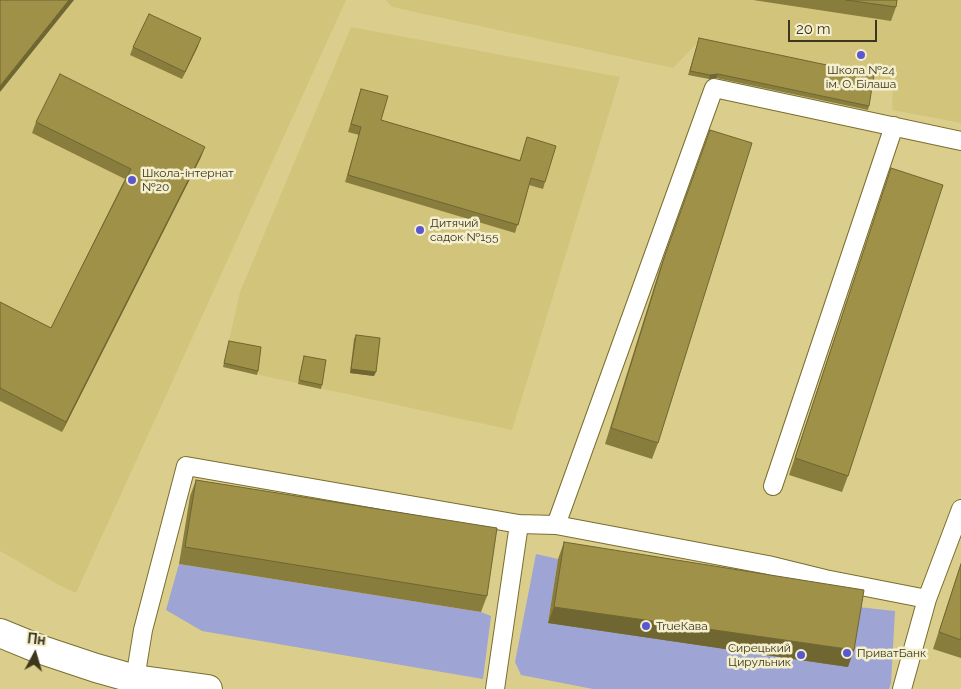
<!DOCTYPE html>
<meta charset="utf-8">
<style>
body{margin:0}
#map{position:relative;width:961px;height:689px;overflow:hidden;background:#dbce8c;font-family:Raleway,sans-serif}
canvas{display:block}
.north{position:absolute;left:10px;top:629px;width:50px;height:50px;-webkit-text-stroke:4px #f4efce;paint-order:stroke;rotate:6deg;font-size:14px;font-weight:700;line-height:20px;text-align:center;color:#3c371c}
.north::after{content:'';display:block;margin:auto;width:18px;height:22px;background:#3c371c;clip-path:polygon(50% 0,100% 100%,50% 72%,0 100%)}
.scale{position:absolute;left:788px;top:20px;width:89px;height:22px;box-sizing:border-box;border:2px solid #3c371c;border-top:0;padding-left:6px;font-size:15px;line-height:18px;white-space:nowrap;color:#3c371c;-webkit-text-stroke:4px #f4efce;paint-order:stroke}
</style>
<div id="map">
<canvas width="961" height="689"></canvas>
<div class="north">Пн</div>
<div class="scale">20 m</div>
</div>
<script>
const g = document.querySelector('canvas').getContext('2d');
g.lineJoin = 'round';
function fill(path, color) { g.fillStyle = color; g.fill(path, 'evenodd'); }
const poly = rows => new Path2D(rows.map(r => 'M' + r).join(''));
function stroke(path, color, width, dash) { g.strokeStyle = color; g.lineWidth = width; g.lineCap = dash ? 'butt' : 'round'; g.setLineDash(dash || []); g.stroke(path); }
function write(font, color, halo, rows, align = 'center') {
  g.font = font + ' Raleway,sans-serif'; g.lineWidth = 5; g.setLineDash([]); g.textBaseline = 'middle'; g.strokeStyle = halo; g.fillStyle = color; for (const [text, x, y, turn = 0] of rows) {
    g.save(); g.translate(x, y); g.rotate((+turn || 0) * Math.PI / 180); g.textAlign = isNaN(turn) ? turn : align; if (halo) g.strokeText(text, 0, 0); g.fillText(text, 0, 0); g.restore();
  }
}
const built = poly([
 [0,0,346,0,76,593,59,585,0,551],
 [386,0,961,0,961,123,892,110,893,84,698,42,673,68,392,7],
 [351,27,620,77,512,430,223,367,240,292]
]);
const green = poly([
 [536,554,558,559,548,623,858,607,895,611,891,683,889,689,593,689,521,675,515,662],
 [179,564,481,612,491,616,483,679,202,631,166,610]
]);
const service = poly([
 [773,486,894,126],
 [556,525,714,88,961,141],
 [135,679,143,630,186,466,519,524,556,525,768,565,825,579,927,599],
 [495,689,519,524],
 [902,689,927,599,961,509]
]);
const tertiary = poly([
 [0,633,39,649,96,668,135,679,208,689]
]);
const wall = poly([
 [753,0,897,0,896,7,891,21],
 [698,42,869,106,868,110,716,78,709,79,688,75],
 [198,46,182,79,130,55,133,47],
 [361,89,381,120,520,160,527,137,545,182,543,189,529,185,515,233,345,182,359,135,348,132],
 [36,122,201,157,62,432,0,401,0,302,51,328,125,179,32,133],
 [710,130,658,443,652,459,605,444,659,271],
 [891,168,848,476,842,492,789,475],
 [356,335,374,376,350,373,354,339],
 [229,341,258,371,257,375,223,367],
 [304,356,322,385,321,389,298,384],
 [196,480,487,596,481,612,179,564,190,496],
 [564,542,848,667,548,623,558,559],
 [961,563,961,658,933,649]
]);
const shadedWall = poly([
 [69,0,74,0,0,92,0,86],
 [201,38,198,46,182,79,185,72],
 [718,74,716,78,709,79,710,75],
 [205,147,201,157,62,432,66,422],
 [351,369,376,372,374,376,350,373],
 [554,607,854,650,848,667,548,623]
]);
const building = poly([
 [0,0,69,0,0,86,0,0],
 [846,0,897,0,896,7,846,0],
 [149,14,201,38,185,72,133,47,149,14],
 [699,38,874,75,869,106,718,74,710,75,690,71,699,38],
 [60,74,205,147,66,422,0,388,0,302,51,328,131,169,36,122,60,74],
 [361,89,388,96,381,120,520,161,527,137,556,146,545,182,531,178,518,225,348,175,361,127,351,124,361,89],
 [710,130,752,143,658,443,611,428,665,255,710,130],
 [891,168,943,185,848,476,795,458,891,168],
 [356,335,380,338,376,372,351,369,356,335],
 [229,341,261,347,258,371,224,363,229,341],
 [304,356,326,360,322,385,299,380,304,356],
 [196,480,497,528,487,596,185,547,196,480],
 [564,542,864,590,854,650,554,607,564,542],
 [961,564,961,640,939,632,961,564]
]);
const markers = [
 [861,55,5,"#5a58d0"],
 [132,180,5,"#5a58d0"],
 [420,230,5,"#5a58d0"],
 [646,626,5,"#5a58d0"],
 [847,653,5,"#5a58d0"],
 [801,655,5,"#5a58d0"]
];
const poiNames = [
 ["Школа №24",861,70,"center"],
 ["ім. О. Білаша",861,84,"center"],
 ["Школа-інтернат",142,173],
 ["№20",142,187],
 ["Дитячий",430,223],
 ["садок №155",430,237],
 ["TrueКава",656,626],
 ["Сирецький",791,648,"right"],
 ["Цирульник",791,662,"right"],
 ["ПриватБанк",857,653]
];
fill(built, '#d2c47b');
fill(green, '#9ea4d3');
stroke(service, '#7a6e2e', 20);
stroke(tertiary, '#7a6e2e', 30);
stroke(service, '#fff', 18);
stroke(tertiary, '#fff', 28);
fill(wall, '#897d3e');
fill(shadedWall, '#6f6632');
fill(building, '#9f9148');
stroke(building, '#6f6632', 1);
for (const [x, y, r, color] of markers) { const dot = new Path2D(); dot.arc(x, y, r, 0, 2 * Math.PI); g.fillStyle = color; g.fill(dot); stroke(dot, '#f4efce', 2); }
write('12px', '#3c371c', '#f4efce', poiNames, 'left');
</script>
